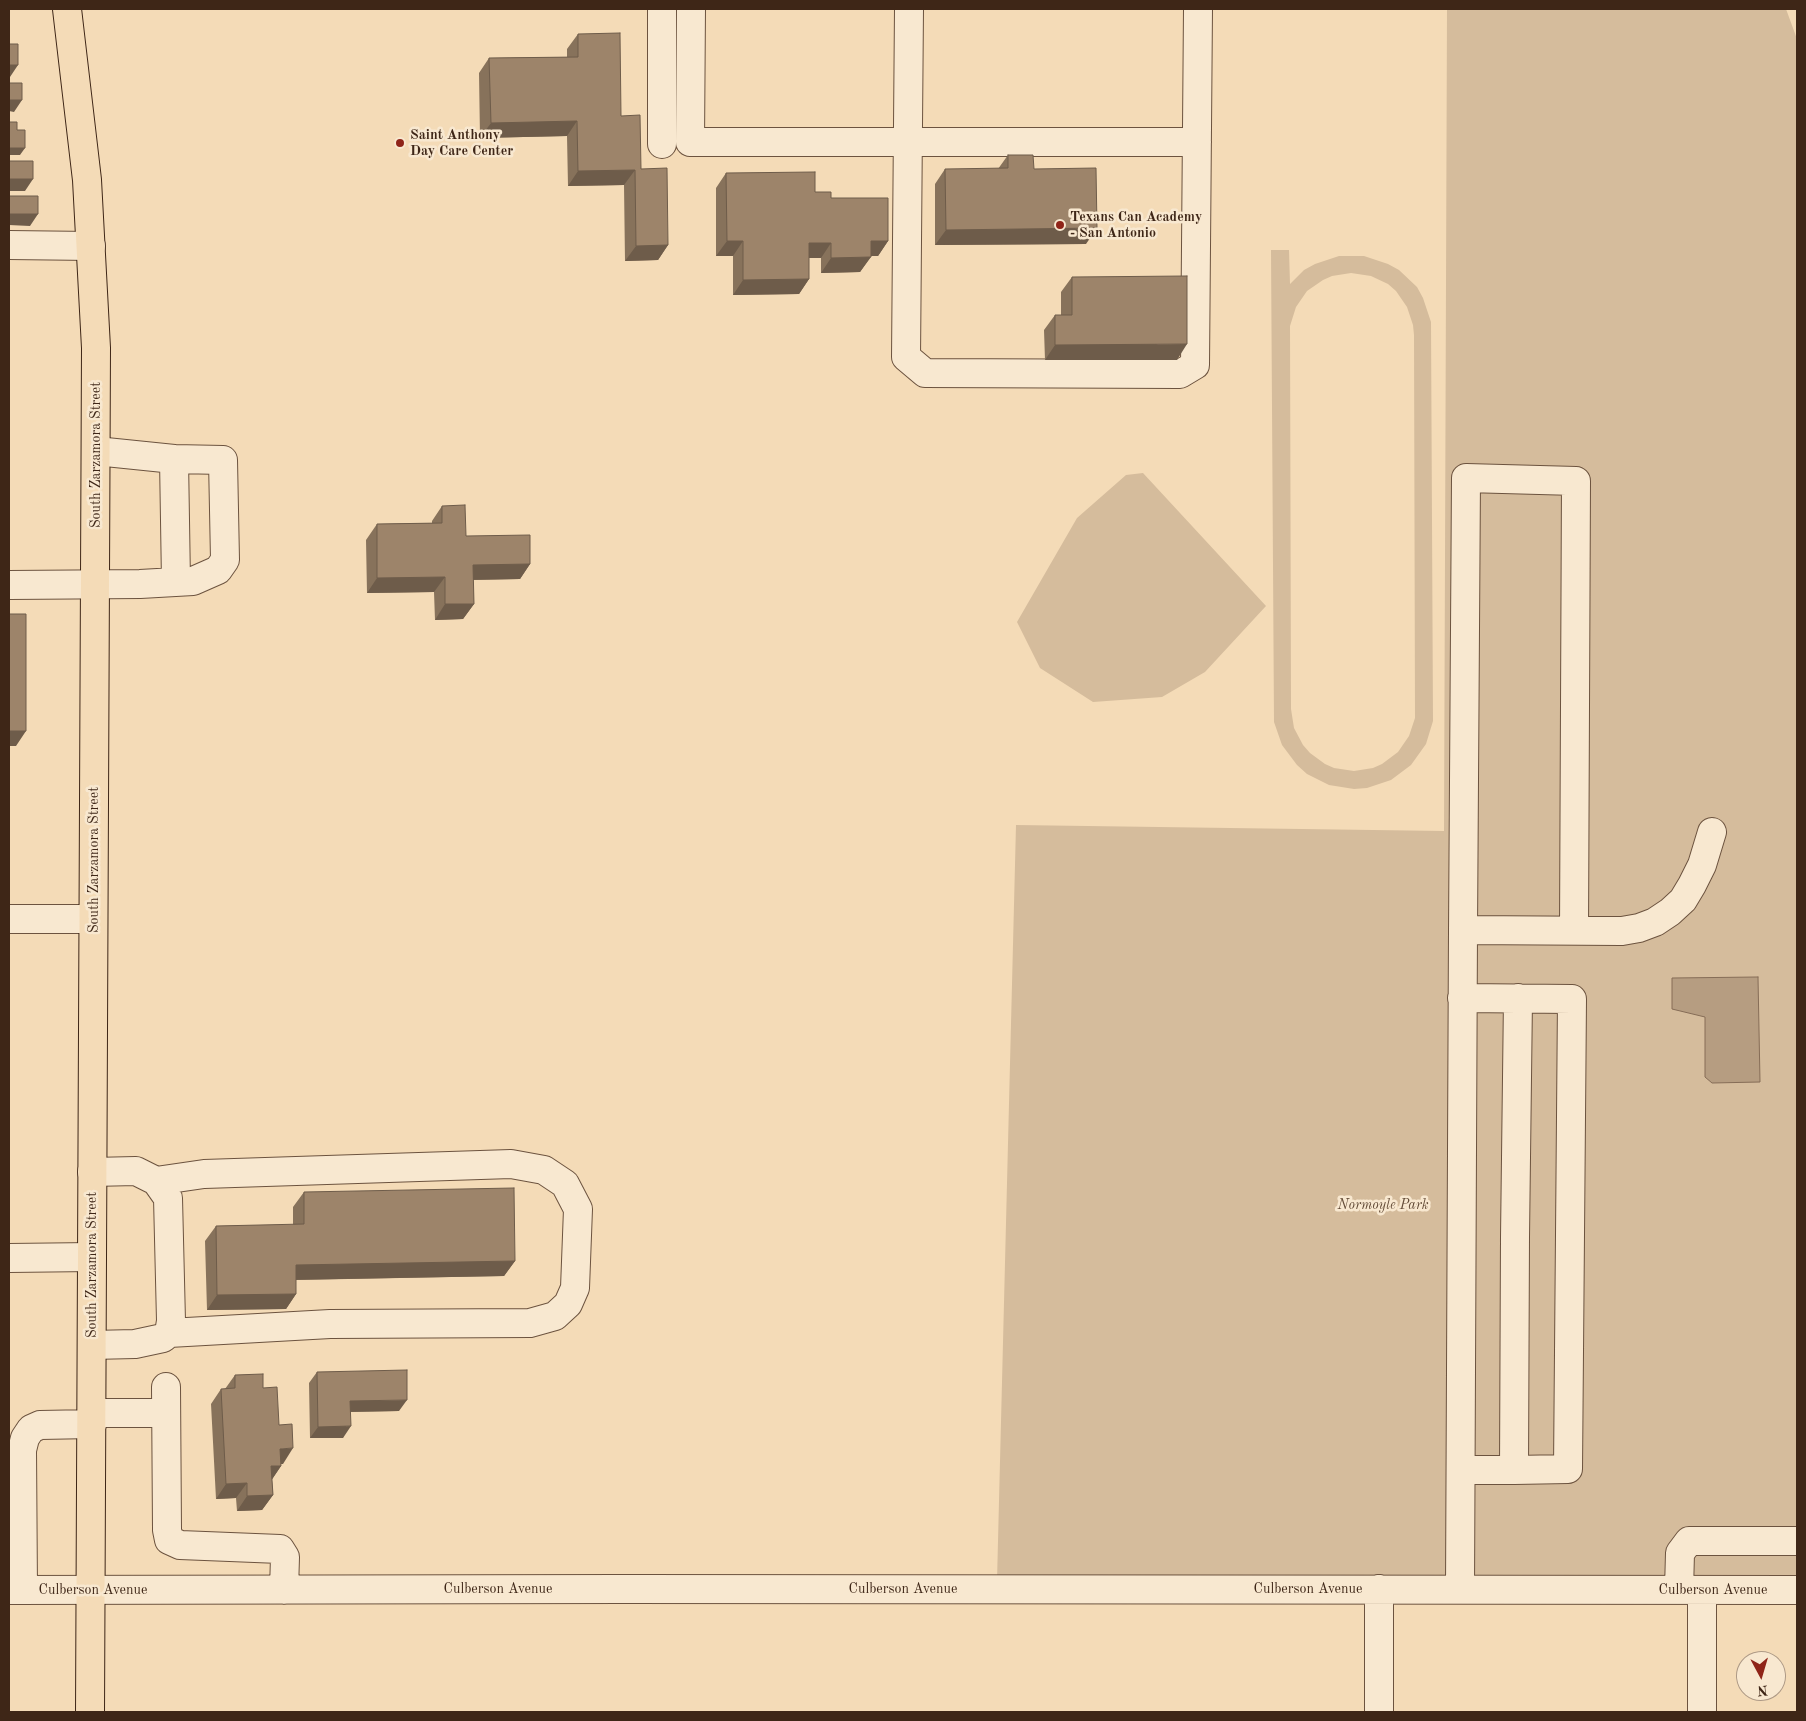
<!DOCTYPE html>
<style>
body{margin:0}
#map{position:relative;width:1806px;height:1721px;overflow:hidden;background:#f4dbb7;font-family:"Old Standard TT",serif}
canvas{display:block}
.frame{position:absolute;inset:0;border:10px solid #3e2617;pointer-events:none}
.north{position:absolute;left:1736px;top:1651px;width:50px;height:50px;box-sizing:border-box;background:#f8e8d0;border:1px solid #ae9a86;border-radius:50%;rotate:174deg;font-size:14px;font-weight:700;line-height:20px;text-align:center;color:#3e2617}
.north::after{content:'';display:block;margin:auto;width:18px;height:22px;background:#8f2418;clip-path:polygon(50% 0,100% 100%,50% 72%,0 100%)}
</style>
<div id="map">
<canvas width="1806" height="1721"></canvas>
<div class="frame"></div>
<div class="north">N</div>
</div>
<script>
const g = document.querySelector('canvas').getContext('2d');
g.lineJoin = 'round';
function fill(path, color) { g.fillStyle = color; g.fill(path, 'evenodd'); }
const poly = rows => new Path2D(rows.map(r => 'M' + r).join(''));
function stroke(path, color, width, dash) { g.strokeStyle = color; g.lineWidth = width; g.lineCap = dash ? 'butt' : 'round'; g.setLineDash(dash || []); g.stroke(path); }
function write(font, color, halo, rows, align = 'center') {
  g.font = font + ' "Old Standard TT",serif'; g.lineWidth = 5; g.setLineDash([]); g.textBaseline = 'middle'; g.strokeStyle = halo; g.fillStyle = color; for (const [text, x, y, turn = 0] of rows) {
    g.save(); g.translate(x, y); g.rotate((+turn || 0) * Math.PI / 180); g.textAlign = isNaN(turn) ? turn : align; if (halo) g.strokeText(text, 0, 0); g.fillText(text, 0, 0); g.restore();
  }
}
const green = poly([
 [1447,9,1786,9,1797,39,1797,1577,997,1581,1016,825,1444,831],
 [1271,250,1289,250,1290,284,1304,270,1315,264,1339,256,1364,256,1388,264,1399,270,1417,287,1423,298,1431,322,1433,721,1426,744,1411,765,1391,780,1367,788,1354,789,1329,785,1307,774,1297,765,1282,745,1274,722],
 [1351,273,1371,276,1388,284,1396,291,1407,307,1413,325,1414,335,1415,718,1409,736,1398,752,1382,764,1373,768,1354,771,1334,768,1325,764,1310,753,1303,745,1294,728,1291,709,1290,326,1296,307,1307,291,1323,280,1332,276],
 [1143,473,1266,606,1205,672,1162,697,1093,702,1040,668,1017,622,1077,518,1126,475]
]);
const water = poly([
 [1758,977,1760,1082,1712,1083,1705,1077,1705,1017,1672,1009,1672,978,1758,977]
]);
const minor = poly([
 [662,9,662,144],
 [691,9,690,142,1197,142],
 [909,9,906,357,925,373,1180,374,1195,365,1198,9],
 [9,245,91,246],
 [96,451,174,459,176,582],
 [9,585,140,584,193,581,218,570,225,560,223,460,174,459],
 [9,919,93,919],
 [1463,930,1466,478,1576,481,1574,930],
 [1462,998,1572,999,1568,1469,1514,1470],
 [92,1172,136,1171,156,1181,168,1198,171,1321,169,1333,163,1338,135,1344,92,1345],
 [156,1181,204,1174,511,1164,544,1170,565,1184,578,1209,575,1288,568,1304,555,1316,530,1323,330,1324,169,1333],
 [9,1258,92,1257],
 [166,1387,167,1530,169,1540,180,1545,280,1549,285,1557,284,1590],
 [92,1413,166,1413],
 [1461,1470,1514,1470,1515,1237,1518,998],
 [1460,1589,1463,930,1622,931,1639,928,1655,922,1670,912,1683,900,1692,885,1702,865,1712,832],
 [9,1590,624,1589,1797,1590],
 [23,1590,22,1450,25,1438,31,1429,40,1425,92,1424],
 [1679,1590,1680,1553,1689,1541,1797,1541],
 [1379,1712,1379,1589],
 [1702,1712,1702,1590]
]);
const major = poly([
 [67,9,87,180,96,348,90,1712]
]);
const wall = poly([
 [578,34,621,116,641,169,668,245,658,260,625,261,624,185,568,186,567,136,480,138,479,73,489,58,567,57,567,49],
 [1008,155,1034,169,1086,244,935,245,935,184,945,169,998,169],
 [726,173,815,192,831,198,888,241,878,256,871,256,860,272,821,273,821,258,809,258,809,279,799,294,733,295,733,256,716,256,716,188],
 [1072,277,1177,360,1045,360,1044,330,1055,315,1061,315,1061,292],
 [442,506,466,536,530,564,520,579,473,580,474,604,463,619,435,620,434,592,367,593,366,540,377,524,432,523,432,521],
 [304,1192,515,1261,504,1276,296,1280,296,1294,286,1309,207,1310,205,1241,216,1226,293,1225,293,1207],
 [317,1372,399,1411,350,1412,343,1438,310,1438,309,1383],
 [235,1375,263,1388,279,1425,283,1464,281,1464,281,1466,272,1479,273,1495,262,1510,237,1511,236,1498,216,1499,211,1404,221,1389,225,1389]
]);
const shadedWall = poly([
 [9,65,18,65,10,77,9,77],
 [9,100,22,100,14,112,9,111],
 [577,121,567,136,480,138,491,123],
 [9,148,25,148,20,155,9,155],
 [635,170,624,185,568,186,578,171],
 [9,179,33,179,25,191,9,191],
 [9,214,38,214,30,226,9,225],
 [1097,228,1086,244,935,245,946,230],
 [727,241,743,241,733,256,716,256],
 [871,241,888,241,878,256,860,256],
 [809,243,831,243,821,258,798,258],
 [668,245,658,260,625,261,636,246],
 [871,257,860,272,821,273,831,258],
 [809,279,799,294,733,295,743,280],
 [1187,344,1177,360,1045,360,1055,345],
 [530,564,520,579,462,580,473,565],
 [445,577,434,592,367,593,377,578],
 [445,604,474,604,463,619,435,620],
 [9,731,26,731,16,746,9,746],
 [515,1261,504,1276,285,1280,296,1265],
 [296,1294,286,1309,207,1310,217,1295],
 [407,1400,399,1411,342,1412,350,1401],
 [351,1426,343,1438,310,1438,318,1427],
 [293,1448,283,1464,270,1464,280,1449],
 [271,1466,281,1466,271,1481],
 [247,1483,236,1498,216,1499,226,1484],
 [273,1495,262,1510,237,1511,247,1496]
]);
const building = poly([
 [620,33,621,116,640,115,641,169,667,168,668,245,636,246,635,170,578,171,577,121,491,123,489,58,578,57,578,34,620,33],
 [9,44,18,44,18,65,9,65,9,44],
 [9,83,22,83,22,100,9,100,9,83],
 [9,122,17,122,17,130,25,130,25,148,9,148,9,122],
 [1008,155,1033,155,1034,169,1096,168,1097,228,946,230,945,169,1008,168,1008,155],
 [9,161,33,161,33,179,9,179,9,161],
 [815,172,815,192,831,192,831,198,888,198,888,241,871,241,871,257,831,258,831,243,809,243,809,279,743,280,743,241,727,241,726,173,815,172],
 [9,196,38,196,38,214,9,214,9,196],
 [1187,276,1187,344,1055,345,1055,315,1072,315,1072,277,1187,276],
 [465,505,466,536,530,535,530,564,473,565,474,604,445,604,445,577,377,578,377,524,442,523,442,506,465,505],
 [9,614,26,614,26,731,9,731,9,614],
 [514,1188,515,1261,296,1265,296,1294,217,1295,216,1226,304,1224,304,1192,514,1188],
 [407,1370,407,1400,350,1401,351,1426,318,1427,317,1372,407,1370],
 [263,1374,263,1388,277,1387,279,1425,292,1424,293,1448,280,1449,281,1466,271,1466,273,1495,247,1496,247,1483,226,1484,221,1389,235,1388,235,1375,263,1374]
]);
const markers = [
 [400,143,5,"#8f2418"],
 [1060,225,5,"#8f2418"]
];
const poiNames = [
 ["Saint Anthony",410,135],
 ["Day Care Center",410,151],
 ["Texans Can Academy",1070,217],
 ["- San Antonio",1070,233]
];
const streetNames = [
 ["South Zarzamora Street",96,455,-90],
 ["South Zarzamora Street",94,860,-90],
 ["South Zarzamora Street",92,1265,-90],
 ["Culberson Avenue",498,1589],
 ["Culberson Avenue",903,1589],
 ["Culberson Avenue",1308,1589],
 ["Culberson Avenue",93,1590],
 ["Culberson Avenue",1713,1590]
];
const parkNames = [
 ["Normoyle Park",1383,1205]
];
fill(green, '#d5bc9c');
fill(water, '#b69d81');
stroke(water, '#866d57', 1);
stroke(minor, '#6c533f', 30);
stroke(major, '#3e2617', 30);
stroke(minor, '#f8e8d0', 28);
stroke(major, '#f4dbb7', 28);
fill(wall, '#87725b');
fill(shadedWall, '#6e5c4a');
fill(building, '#9d846a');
stroke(building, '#6e5c4a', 1);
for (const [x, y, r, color] of markers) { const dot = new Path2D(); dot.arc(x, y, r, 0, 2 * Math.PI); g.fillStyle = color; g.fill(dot); stroke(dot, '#f8e8d0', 2); }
write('bold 14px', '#3e2617', '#f8e8d0', poiNames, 'left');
write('14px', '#3e2617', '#f8e8d0', streetNames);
write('italic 14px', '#644c38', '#f8e8d0', parkNames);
</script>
